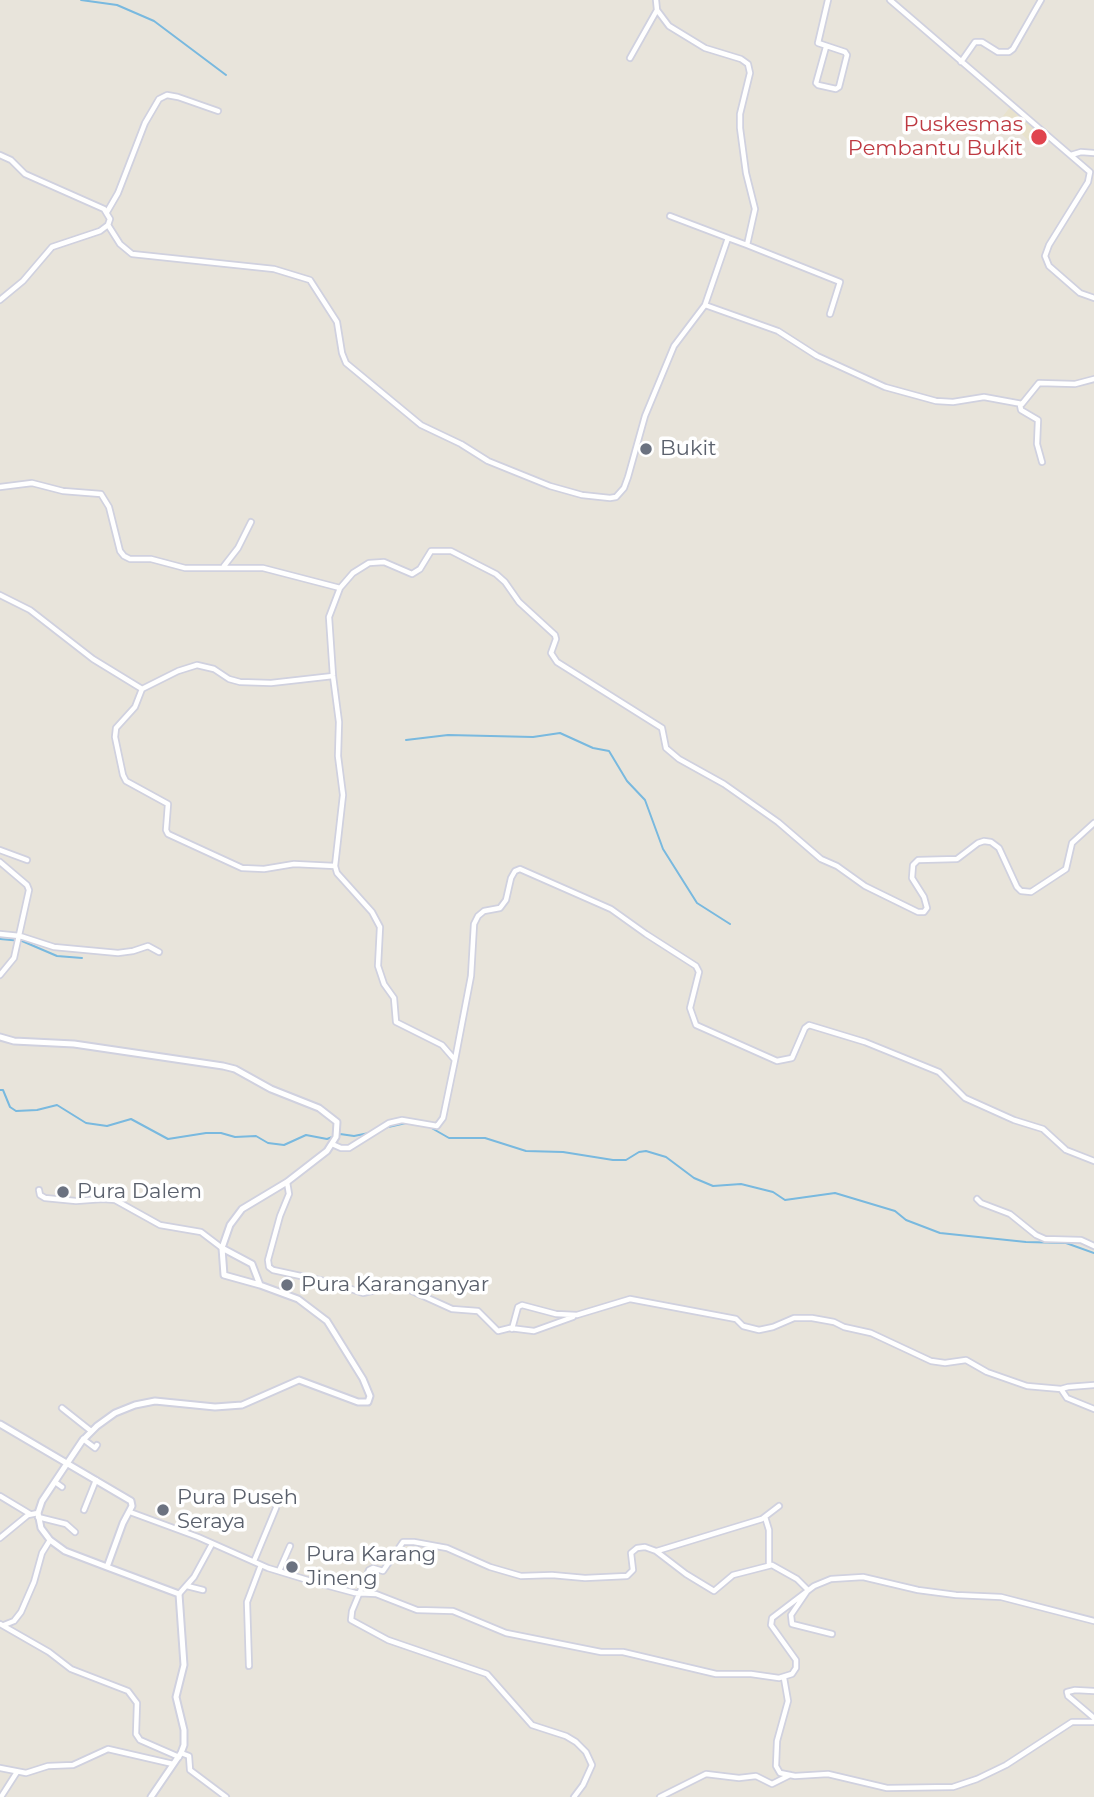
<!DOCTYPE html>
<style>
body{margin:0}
canvas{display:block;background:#e8e4db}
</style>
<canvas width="1094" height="1797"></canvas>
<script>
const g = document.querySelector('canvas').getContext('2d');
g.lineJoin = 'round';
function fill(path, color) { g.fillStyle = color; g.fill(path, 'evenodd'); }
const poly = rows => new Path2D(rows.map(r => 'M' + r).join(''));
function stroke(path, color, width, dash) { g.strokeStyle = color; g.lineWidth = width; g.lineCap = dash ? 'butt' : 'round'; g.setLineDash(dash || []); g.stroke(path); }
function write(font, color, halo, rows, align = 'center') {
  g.font = font + ' Montserrat,sans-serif'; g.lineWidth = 7; g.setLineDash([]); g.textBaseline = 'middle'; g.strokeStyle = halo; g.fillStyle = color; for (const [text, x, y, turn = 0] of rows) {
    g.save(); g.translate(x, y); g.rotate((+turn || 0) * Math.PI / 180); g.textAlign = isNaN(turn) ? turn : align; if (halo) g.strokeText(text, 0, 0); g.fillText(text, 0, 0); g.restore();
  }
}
const education = poly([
 [1011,106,1038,131,1029,141,1003,116]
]);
const stream = poly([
 [81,0,117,5,154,21,226,75],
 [406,740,448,735,533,737,560,733,593,748,609,751,627,781,645,800,663,849,697,903,730,924],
 [0,939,22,941,57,956,82,958],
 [0,1090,3,1090,10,1107,16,1111,37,1110,57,1105,86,1123,107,1126,131,1119,168,1139,206,1133,221,1133,235,1137,256,1136,268,1143,284,1145,306,1135,327,1139,340,1134,354,1136,369,1133],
 [428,1126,449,1138,485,1138,526,1151,563,1152,613,1160,626,1160,639,1152,646,1151,666,1157,694,1178,713,1186,741,1184,773,1192,785,1200,835,1193,895,1211,906,1220,940,1233,1026,1242,1066,1243,1094,1253],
 [384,1128,406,1123]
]);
const minor = poly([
 [890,0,1090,172,1088,182,1049,245,1045,256,1049,266,1080,293,1094,298],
 [826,47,816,83,818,85,836,89,839,87,847,55,845,52,818,43,828,0],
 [630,58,657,10],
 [961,62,975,42,982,42,998,52,1009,52,1013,49,1041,0],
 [0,155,11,160,25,174,104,209,110,219,108,225,100,231,52,247,23,281,0,300],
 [1071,155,1081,152,1094,153],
 [107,212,118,193,145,123,159,99,167,95,178,97,218,111],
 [670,216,728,238],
 [108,225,120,244,132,254,274,269,310,280,337,322,342,353,346,363,421,425,461,444,488,461,550,486,582,495,610,498,616,497,624,488,628,477,645,416,674,346,705,305,728,238,747,245,755,209,746,173,740,128,740,114,750,73,748,64,741,59,705,48,669,26,657,10,656,0],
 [747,245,840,282,830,314],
 [705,305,778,331,817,356,885,387,936,401,953,402,984,397,1022,404,1039,383,1075,384,1094,379],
 [1020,405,1021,410,1038,420,1037,444,1042,462],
 [0,487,32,483,63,491,101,494,109,507,120,551,124,556,130,559,151,559,185,568,263,568,340,588],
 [224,566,238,548,251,522],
 [0,595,30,610,93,659,142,689,178,671,197,665,214,669,229,679,240,682,271,683,333,676],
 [142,689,135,707,116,728,115,737,123,775,126,781,168,804,166,830,168,834,242,868,264,869,294,864,335,866],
 [0,850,27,860],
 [0,862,27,885,29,890,14,958,0,975],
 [0,934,20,936,54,947,118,953,133,951,148,946,159,952],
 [455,1060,471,976,474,924,478,916,484,911,500,908,506,900,511,878,515,871,520,869,611,909,646,934,696,966,699,972,690,1008,696,1025,777,1061,792,1058,805,1028,809,1025,865,1042,939,1072,965,1098,1014,1120,1043,1129,1066,1150,1094,1161],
 [332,1144,341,1148,349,1148,389,1123,402,1120,437,1126,443,1118,455,1060,442,1045,396,1022,394,998,384,984,378,966,380,927,372,912,337,873,335,866,343,795,338,756,339,722,333,676,329,617,340,588,353,573,369,563,384,562,412,574,420,569,431,551,451,551,496,574,505,582,519,602,555,635,556,639,551,653,557,662,662,728,666,748,679,759,724,784,778,822,821,859,837,866,865,886,918,912,924,912,927,908,924,897,912,878,913,865,918,860,957,859,978,843,984,841,991,842,999,848,1017,887,1021,891,1031,892,1066,869,1072,843,1094,823],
 [287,1182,289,1194,280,1216,268,1260,269,1267,273,1270,333,1283,363,1293,388,1287,410,1290,452,1309,478,1311,498,1331,510,1328,534,1331,573,1317],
 [39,1190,40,1195,45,1198,76,1201,103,1199,115,1200,160,1225,201,1232,222,1248],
 [977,1199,981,1203,1010,1214,1036,1235,1045,1239,1081,1240,1094,1246],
 [512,1329,518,1307,522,1305,556,1314,577,1315,630,1299,736,1319,743,1326,759,1330,773,1327,794,1318,812,1318,834,1322,844,1327,871,1333,931,1361,945,1363,966,1360,987,1372,1027,1386,1061,1389],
 [1094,1385,1068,1387,1061,1389,1067,1398,1094,1409],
 [62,1408,91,1431],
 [83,1439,95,1448,97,1445],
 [55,1482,62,1487],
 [0,1496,30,1514],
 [84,1510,96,1480],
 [130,1512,198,1537,268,1568,314,1582,355,1593,376,1594,417,1610,453,1611,506,1633,601,1652,623,1652,716,1674,751,1674,779,1678,792,1674,796,1668,796,1660,771,1625,772,1618,814,1586,831,1579,863,1577,918,1590,956,1595,1001,1597,1094,1621],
 [38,1517,66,1524,75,1532],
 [765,1517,769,1530,769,1565],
 [0,1538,28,1515,38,1513],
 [657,1551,762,1519,779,1506],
 [254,1561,276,1508],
 [279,1571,290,1546],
 [187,1586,203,1590],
 [179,1594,194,1577,212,1544],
 [0,1624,49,1652,71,1669,128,1691,137,1703,136,1734,140,1740,179,1757],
 [4,1625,14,1621,21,1612,34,1582,42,1553,50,1540],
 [249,1666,247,1602,261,1565],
 [784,1678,788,1701,777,1741,776,1766,780,1773,795,1776,828,1774,887,1788,953,1787,977,1779,1006,1765,1072,1722,1094,1722],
 [1094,1691,1075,1690,1067,1692,1068,1696,1094,1718],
 [181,1753,189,1756,190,1770,226,1797],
 [0,1768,26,1773,48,1766,73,1765,108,1749,173,1764],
 [1,1797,17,1772],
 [574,1797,583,1785,592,1765,586,1752,576,1742,566,1736,532,1725,487,1674,388,1640,351,1620,352,1611,369,1570,373,1568,383,1571,403,1542,414,1542,447,1548,490,1567,521,1576,552,1575,585,1578,627,1576,633,1570,631,1553,637,1548,645,1547,656,1551,686,1574,714,1591,733,1575,772,1565,797,1579,808,1590,791,1615,792,1624,832,1634],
 [660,1797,706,1774,739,1778,756,1776,772,1784,790,1775]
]);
const tertiary = poly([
 [0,1037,14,1041,74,1044,223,1066,235,1069,271,1089,319,1108,337,1122,336,1137,327,1151,287,1182,242,1209,230,1225,222,1248,252,1264,260,1285,298,1299,327,1321,363,1379,370,1396,368,1402,358,1402,299,1380,242,1405,215,1407,155,1401,135,1405,115,1413,97,1426,82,1441,42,1501,38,1513,41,1528,50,1540,65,1551,107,1567],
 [222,1248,224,1275,260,1285],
 [0,1424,131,1501,132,1506,123,1523,107,1567,179,1594,184,1665,176,1697,184,1730,184,1745,181,1753,151,1797]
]);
const markers = [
 [1039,137,9,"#e0444e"],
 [646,449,7,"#6b7280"],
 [63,1192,7,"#6b7280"],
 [287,1285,7,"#6b7280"],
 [163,1510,7,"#6b7280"],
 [292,1567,7,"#6b7280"]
];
const healthNames = [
 ["Puskesmas",1023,125],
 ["Pembantu Bukit",1023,149]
];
const worshipNames = [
 ["Bukit",660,449],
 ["Pura Dalem",77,1192],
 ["Pura Karanganyar",301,1285],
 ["Pura Puseh",177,1498],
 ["Seraya",177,1522],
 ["Pura Karang",306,1555],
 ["Jineng",306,1579]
];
fill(education, '#e8e2cc');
stroke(stream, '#79b9df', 2);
stroke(minor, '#d0d1df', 8);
stroke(tertiary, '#d0d1df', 9);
stroke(minor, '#fff', 4.5);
stroke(tertiary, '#fff', 5);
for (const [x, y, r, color] of markers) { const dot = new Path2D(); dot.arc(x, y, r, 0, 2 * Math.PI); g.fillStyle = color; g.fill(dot); stroke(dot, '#fff', 2.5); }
write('21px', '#be3a42', '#fff', healthNames, 'right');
write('21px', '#5b616d', '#fff', worshipNames, 'left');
</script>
